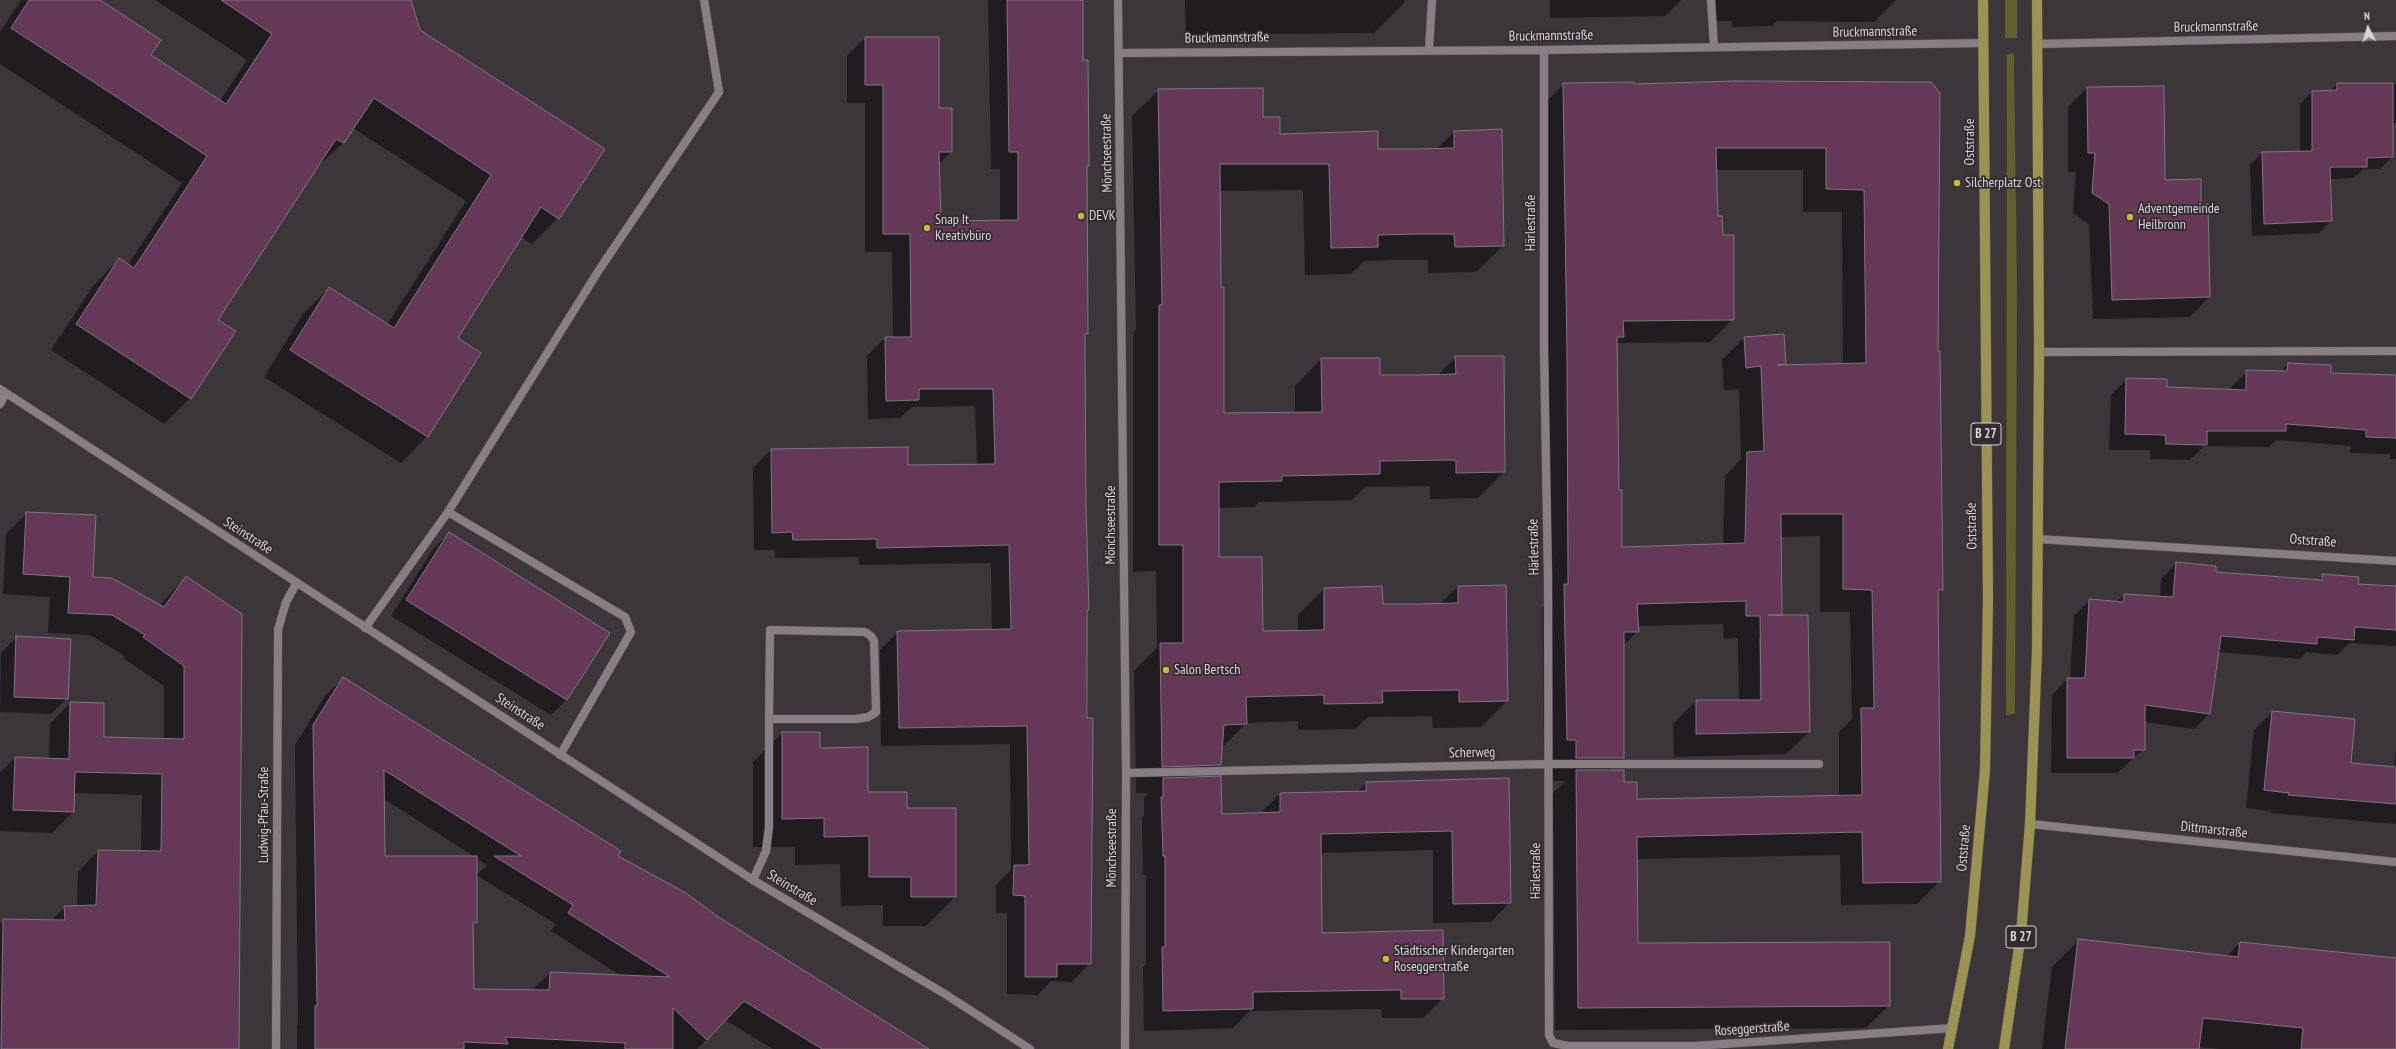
<!DOCTYPE html>
<meta charset="utf-8">
<style>
body{margin:0}
#map{position:relative;width:2396px;height:1049px;overflow:hidden;background:#3c353a;font-family:"PT Sans Narrow",sans-serif}
canvas{display:block}
.north{position:absolute;left:2348px;top:8px;width:40px;height:40px;-webkit-text-stroke:3px #322b2f;paint-order:stroke;rotate:355deg;font-size:11px;font-weight:700;line-height:16px;text-align:center;color:#d9d4d7}
.north::after{content:'';display:block;margin:auto;width:14px;height:18px;background:#d9d4d7;clip-path:polygon(50% 0,100% 100%,50% 72%,0 100%)}
</style>
<div id="map">
<canvas width="2396" height="1049"></canvas>
<div class="north">N</div>
</div>
<script>
const g = document.querySelector('canvas').getContext('2d');
g.lineJoin = 'round';
function fill(path, color) { g.fillStyle = color; g.fill(path, 'evenodd'); }
const poly = rows => new Path2D(rows.map(r => 'M' + r).join(''));
function stroke(path, color, width, dash) { g.strokeStyle = color; g.lineWidth = width; g.lineCap = dash ? 'butt' : 'round'; g.setLineDash(dash || []); g.stroke(path); }
function write(font, color, halo, rows, align = 'center') {
  g.font = font + ' "PT Sans Narrow",sans-serif'; g.lineWidth = 3.5; g.setLineDash([]); g.textBaseline = 'middle'; g.strokeStyle = halo; g.fillStyle = color; for (const [text, x, y, turn = 0] of rows) {
    g.save(); g.translate(x, y); g.rotate((+turn || 0) * Math.PI / 180); g.textAlign = isNaN(turn) ? turn : align; if (halo) g.strokeText(text, 0, 0); g.fillText(text, 0, 0); g.restore();
  }
}
const green = poly([
 [2005,0,2017,0,2017,38,2005,38],
 [2014,53,2017,290,2015,714,2006,715,2007,54]
]);
const shadow = poly([
 [21,0,98,0,149,55,220,101,247,60,155,0,411,0,420,30,558,218,532,244,521,237,457,338,427,436,401,463,264,377,303,314,329,288,387,325,466,201,353,128,343,143,316,168,217,320,190,398,164,424,51,350,93,286,119,259,128,265,182,183,0,64,0,32],
 [988,0,1082,0,1082,61,1088,166,1086,168,1087,334,1084,336,1090,963,1072,982,1051,981,1038,995,1007,994,1007,913,996,913,996,885,1011,870,1010,744,881,746,880,650,898,632,992,630,991,563,859,565,859,557,775,558,775,550,754,550,753,468,771,450,907,448,907,466,977,465,975,406,912,407,900,418,868,419,867,356,885,338,893,338,892,252,865,252,865,103,847,103,847,56,865,38,938,109,951,152,939,164,940,222,1000,221,1000,169,991,169],
 [1185,0,1404,0,1404,3,1374,33,1186,35],
 [1550,0,1681,0,1665,16,1550,18],
 [1712,0,1896,0,1874,22,1777,21,1772,26,1732,27,1732,21,1712,21],
 [1931,83,1942,589,1937,594,1940,881,1917,904,1841,905,1840,855,1636,859,1637,944,1889,1005,1866,1028,1555,1030,1553,793,1566,781,1553,781,1553,762,1544,762,1542,608,1546,604,1541,107,1564,84],
 [1715,170,1803,170,1803,212,1842,212,1843,365,1783,366,1785,364,1744,338,1722,360,1724,390,1739,389,1741,459,1725,476,1723,545,1621,548,1618,491,1616,343,1710,342,1733,319,1722,236,1717,217],
 [1820,536,1820,612,1850,612,1852,719,1839,732,1839,796,1636,800,1610,770,1623,758,1623,646,1638,631,1637,626,1723,624,1724,639,1738,638,1739,701,1696,701,1673,724,1674,757,1786,754,1809,732,1781,614,1780,537],
 [1759,638,1761,638,1762,705,1760,705],
 [2337,84,2396,84,2396,123,2392,123,2392,157,2380,169,2363,169,2354,178,2329,179,2331,221,2319,233,2252,236,2250,165,2262,153,2300,152,2300,104,2312,92,2330,91],
 [2087,88,2164,181,2200,206,2209,297,2190,317,2093,319,2089,224,2073,213,2076,172,2068,172,2068,107],
 [1159,90,1262,118,1279,135,1377,150,1437,149,1454,132,1503,246,1476,272,1428,273,1428,260,1390,260,1364,261,1351,274,1305,275,1303,190,1219,191,1223,414,1295,413,1295,386,1321,359,1379,376,1438,375,1456,357,1504,472,1478,498,1430,499,1430,486,1365,487,1352,500,1259,502,1254,507,1218,508,1218,558,1262,632,1298,631,1298,615,1324,589,1382,605,1440,604,1458,586,1507,701,1481,727,1433,728,1432,716,1368,717,1355,729,1298,730,1298,721,1246,723,1221,749,1220,765,1208,778,1221,815,1260,814,1280,794,1357,792,1366,783,1508,779,1510,902,1491,922,1433,923,1433,850,1320,853,1321,934,1443,998,1423,1018,1382,1018,1381,1009,1250,1011,1233,1028,1144,1031,1143,967,1146,964,1146,875,1143,875,1142,818,1144,815,1144,798,1149,793,1136,793,1134,671,1157,648,1156,571,1133,572,1133,333,1136,329,1132,116],
 [2288,364,2330,374,2396,376,2396,459,2390,459,2390,454,2350,453,2351,446,2277,440,2269,447,2204,446,2190,460,2150,459,2150,450,2109,450,2111,395,2127,379,2166,388,2231,390,2231,387,2247,372,2280,372],
 [27,513,92,578,159,606,186,577,241,615,238,1049,0,1049,0,924,4,920,51,921,65,907,77,907,78,872,98,851,141,852,142,795,74,793,73,812,52,833,0,831,0,773,15,758,49,759,50,724,70,703,103,738,164,739,164,686,123,658,125,656,90,635,48,633,50,597,3,594,6,534],
 [449,534,567,699,551,715,391,616,433,549],
 [2177,563,2215,573,2317,581,2323,575,2357,585,2396,587,2396,646,2349,643,2337,655,2306,652,2300,659,2218,652,2210,713,2194,729,2144,722,2144,749,2117,773,2051,773,2052,695,2067,679,2070,679,2074,616,2090,600,2116,602,2124,595,2160,597,2161,579],
 [17,637,67,698,51,714,0,712,1,653],
 [343,678,616,856,717,916,926,1049,773,1049,725,1020,697,1049,297,1049,297,1026,298,1024,295,745,325,696],
 [384,799,475,857,384,857],
 [476,858,487,865,476,875,556,924,551,931,621,976,550,973,532,990,473,990,472,925,476,922],
 [2272,712,2350,764,2394,768,2396,748,2396,824,2270,813,2271,811,2246,808,2254,730],
 [782,733,819,733,819,749,867,793,906,809,955,897,926,926,883,926,883,905,841,906,840,864,795,865,795,847,753,847,753,762],
 [2079,940,2226,957,2240,943,2396,959,2394,1049,2221,1049,2199,1047,2198,1049,2042,1049,2052,967]
]);
const building = poly([
 [29,0,100,0,161,40,151,55,226,104,272,34,221,0,411,0,420,30,605,149,559,219,541,207,458,338,481,353,428,437,290,350,329,287,394,328,491,175,374,98,344,143,336,139,218,320,236,331,191,399,76,324,119,258,134,268,207,156,11,28,29,0],
 [1007,0,1083,0,1083,60,1088,60,1089,166,1087,166,1088,334,1085,334,1086,506,1089,610,1087,610,1087,718,1093,718,1091,964,1057,964,1057,977,1025,977,1025,896,1013,895,1014,865,1029,865,1027,726,899,728,897,631,1011,629,1009,545,877,548,877,539,793,540,792,532,772,533,771,449,908,447,908,465,995,464,993,389,919,389,919,400,886,401,885,337,911,337,910,234,883,234,883,85,865,85,865,37,939,37,939,108,952,108,952,152,939,152,941,221,1018,220,1018,152,1009,152,1007,0],
 [1735,81,1931,82,1940,93,1938,351,1940,351,1943,590,1938,590,1941,882,1863,883,1862,832,1637,837,1638,943,1890,942,1890,1006,1578,1008,1576,770,1624,770,1624,782,1637,782,1637,799,1862,795,1861,708,1874,708,1872,590,1843,589,1843,514,1781,514,1782,615,1768,615,1808,615,1810,732,1696,734,1696,700,1761,700,1760,616,1746,616,1746,601,1637,604,1639,632,1624,632,1624,758,1576,758,1576,740,1567,740,1564,584,1568,584,1567,355,1563,83,1634,82,1634,84,1735,81],
 [1716,148,1826,148,1826,189,1864,190,1866,363,1777,365,1786,364,1784,334,1744,337,1746,368,1761,366,1764,451,1747,452,1745,543,1622,547,1622,490,1619,490,1617,337,1624,337,1623,321,1734,320,1734,235,1723,235,1722,216,1718,216,1716,148],
 [2337,83,2393,83,2393,157,2367,158,2367,167,2330,167,2332,221,2264,224,2262,152,2312,151,2312,91,2337,90,2337,83],
 [2164,86,2165,180,2201,179,2201,205,2208,204,2210,297,2112,300,2109,204,2092,193,2095,153,2088,153,2087,87,2164,86],
 [1263,88,1263,117,1280,117,1280,134,1378,131,1378,149,1416,149,1454,148,1454,131,1502,129,1504,246,1455,247,1454,234,1417,234,1378,235,1378,247,1331,248,1329,164,1220,164,1221,287,1224,287,1224,413,1322,412,1321,358,1380,358,1380,375,1417,375,1456,374,1455,356,1504,356,1505,472,1456,473,1456,460,1380,461,1380,474,1282,476,1282,481,1219,482,1219,557,1262,557,1263,631,1324,630,1324,588,1382,586,1383,604,1419,604,1458,603,1458,586,1506,585,1508,701,1459,702,1459,690,1382,691,1383,703,1324,704,1324,695,1246,697,1247,724,1224,725,1221,765,1162,767,1160,643,1183,643,1183,545,1159,545,1159,305,1162,305,1158,89,1263,88],
 [2288,363,2331,365,2331,373,2396,375,2396,438,2366,437,2366,430,2286,424,2286,431,2207,431,2207,445,2166,444,2165,435,2125,434,2126,378,2167,379,2167,387,2246,390,2246,370,2287,371,2288,363],
 [26,512,96,515,93,577,112,578,164,607,186,576,242,614,239,1049,1,1049,3,919,65,920,64,906,96,905,98,850,161,851,162,774,75,772,74,812,13,810,15,757,69,759,70,702,104,703,104,737,184,739,184,666,143,637,145,635,112,615,68,613,70,577,23,574,26,512],
 [449,532,610,633,567,700,406,600,449,532],
 [2176,562,2216,566,2216,572,2322,580,2322,574,2359,577,2358,584,2396,586,2396,630,2355,627,2354,640,2317,637,2317,644,2221,636,2210,714,2145,705,2145,750,2134,750,2134,758,2067,758,2067,678,2085,678,2089,599,2123,602,2124,594,2173,597,2176,562],
 [16,636,71,639,68,699,14,697,16,636],
 [343,677,621,851,618,856,686,893,717,916,929,1049,822,1049,744,1001,707,1040,673,1008,673,1049,625,1049,625,1043,505,1037,508,1044,464,1042,464,1049,315,1049,315,1006,317,1006,313,725,343,677],
 [384,770,521,856,494,856,573,905,568,913,670,977,550,972,549,990,474,989,473,922,477,923,477,856,385,856,384,770],
 [2272,711,2355,719,2351,763,2396,767,2396,804,2288,795,2289,793,2264,790,2272,711],
 [782,732,820,732,820,748,868,747,868,792,907,792,907,808,956,808,956,897,911,897,911,877,869,877,869,836,824,837,824,818,782,819,782,732],
 [1221,776,1222,814,1280,812,1280,793,1366,791,1366,782,1509,778,1511,903,1453,904,1452,831,1321,834,1322,933,1443,930,1444,999,1401,999,1401,990,1253,992,1253,1009,1163,1011,1162,947,1165,947,1165,856,1163,856,1161,797,1163,797,1163,778,1221,776],
 [2078,939,2238,957,2240,942,2396,958,2396,1049,2301,1049,2303,1028,2203,1018,2199,1049,2065,1049,2078,939]
]);
const lane = poly([
 [1711,0,1714,47],
 [1429,50,1432,0],
 [2039,352,2396,351],
 [448,512,625,617,631,632,560,755],
 [2037,539,2396,561],
 [365,628,448,512,599,270,719,92,704,0],
 [753,880,766,851,769,827,769,719,770,630,865,632,871,636,874,641,876,712,868,717,856,719,769,719]
]);
const street = poly([
 [1118,0,1126,773,1125,1049],
 [2037,44,2396,36],
 [1544,50,1544,350,1548,579,1549,1035,1553,1043,1568,1046,1695,1046,1953,1028],
 [1119,53,1544,50,1984,43],
 [0,389,753,880,945,994,1030,1049],
 [0,404,6,393],
 [1126,773,1549,764,1819,764],
 [2030,824,2396,862],
 [276,1049,278,630,286,602,296,584]
]);
const primary = poly([
 [1948,1049,1970,936,1985,770,1988,600,1983,0],
 [2004,1049,2021,934,2030,824,2037,650,2039,352,2037,0]
]);
const markers = [
 [1957,183,4,"#c4bd3e"],
 [1081,216,4,"#c4bd3e"],
 [2130,217,4,"#c4bd3e"],
 [927,228,4,"#c4bd3e"],
 [1166,670,4,"#c4bd3e"],
 [1386,959,4,"#c4bd3e"]
];
const shields = [
 [1986,434,30],
 [2021,937,30]
];
const shieldNames = [
 ["B 27",1986,434],
 ["B 27",2021,937]
];
const streetNames = [
 ["Bruckmannstraße",2216,27,-1],
 ["Bruckmannstraße",1875,32,-1],
 ["Bruckmannstraße",1551,36,-1],
 ["Bruckmannstraße",1227,38,-1],
 ["Oststraße",1970,142,-90],
 ["Mönchseestraße",1107,153,-91],
 ["Härlestraße",1531,223,-90],
 ["Mönchseestraße",1111,525,-90],
 ["Oststraße",1972,526,-91],
 ["Steinstraße",248,536,33],
 ["Oststraße",2313,541,4],
 ["Härlestraße",1534,547,-91],
 ["Steinstraße",520,712,33],
 ["Scherweg",1472,753,-1],
 ["Ludwig-Pfau-Straße",264,815,-90],
 ["Dittmarstraße",2214,830,6],
 ["Mönchseestraße",1112,848,-90],
 ["Oststraße",1964,848,-85],
 ["Härlestraße",1536,871,-90],
 ["Steinstraße",792,888,31],
 ["Roseggerstraße",1752,1029,-4]
];
const poiNames = [
 ["Silcherplatz Ost",1965,183],
 ["Adventgemeinde",2138,209],
 ["Heilbronn",2138,225],
 ["DEVK",1089,216],
 ["Snap It",935,220],
 ["Kreativbüro",935,236],
 ["Salon Bertsch",1174,670],
 ["Städtischer Kindergarten",1394,951],
 ["Roseggerstraße",1394,967]
];
fill(green, '#625f2d');
fill(shadow, '#0007');
fill(building, '#653858');
stroke(building, '#81787e', 1);
stroke(lane, '#5a5358', 9);
stroke(street, '#5a5358', 9);
stroke(primary, '#5a5358', 11);
stroke(lane, '#887f85', 8);
stroke(street, '#887f85', 8);
stroke(primary, '#9b9351', 10);
for (const [x, y, r, color] of markers) { const dot = new Path2D(); dot.arc(x, y, r, 0, 2 * Math.PI); g.fillStyle = color; g.fill(dot); stroke(dot, '#322b2f', 1.5); }
for (const [x, y, w] of shields) { const box = new Path2D(); box.roundRect(x - w / 2, y - 11, w, 22, 3); g.fillStyle = '#322b2f'; g.fill(box); stroke(box, '#d9d4d7', 1); }
write('bold 13px', '#d9d4d7', null, shieldNames);
write('14px', '#d9d4d7', '#322b2f', streetNames);
write('14px', '#d9d4d7', '#322b2f', poiNames, 'left');
</script>
